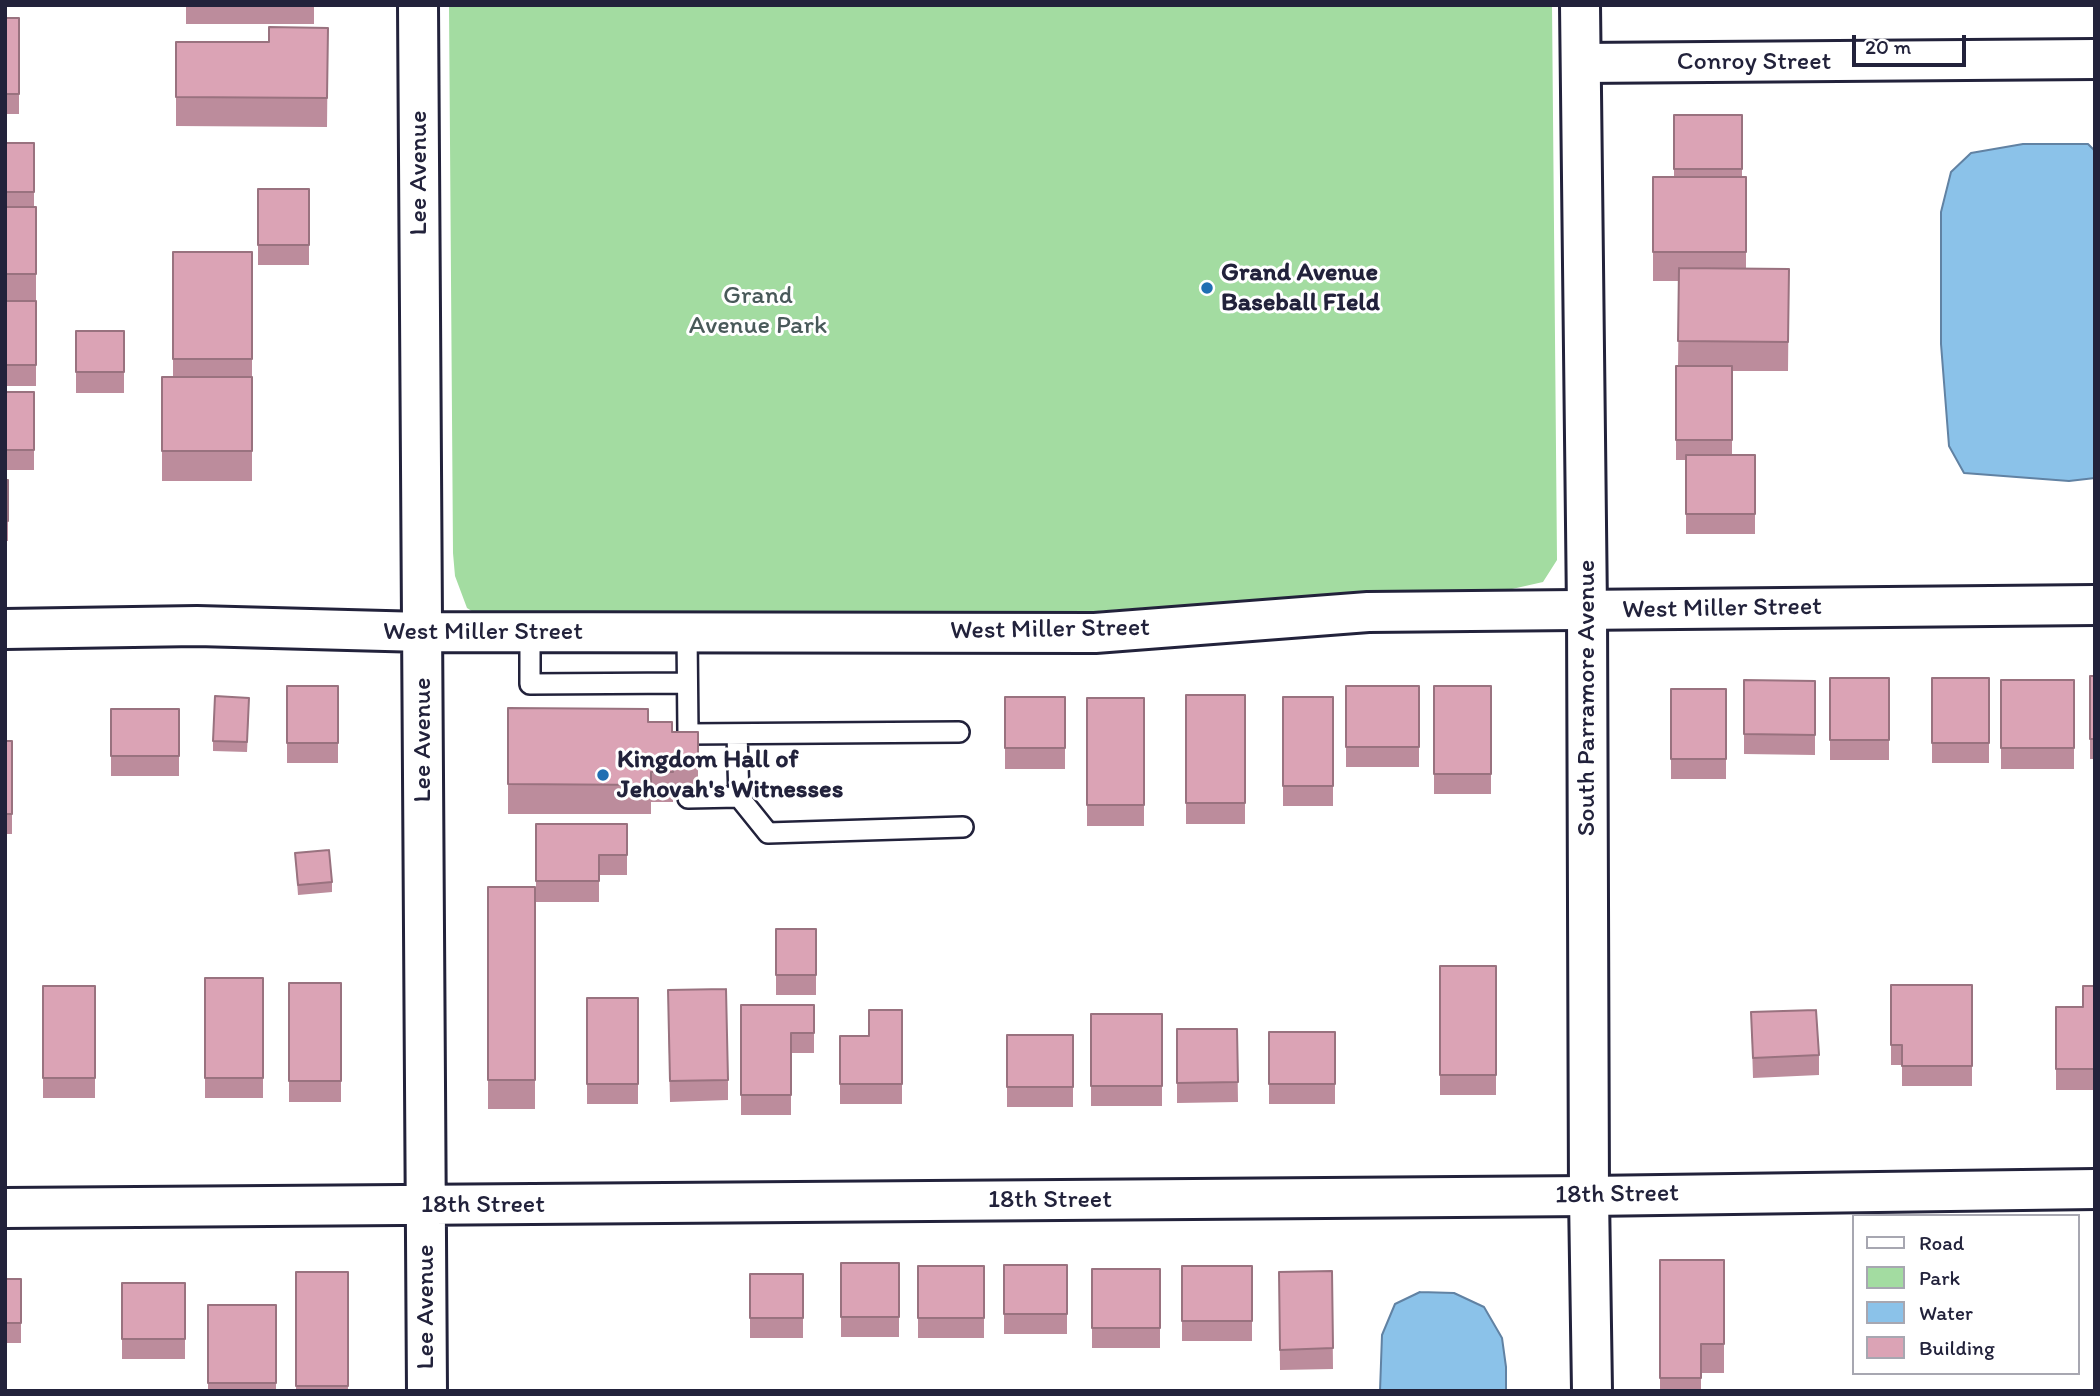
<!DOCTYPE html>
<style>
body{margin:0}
#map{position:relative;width:2100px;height:1396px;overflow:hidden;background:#fff;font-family:Itim,sans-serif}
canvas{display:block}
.frame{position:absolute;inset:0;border:7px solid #22223b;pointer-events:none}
.legend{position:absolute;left:1852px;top:1214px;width:228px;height:161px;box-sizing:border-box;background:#fff;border:2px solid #a7a7b1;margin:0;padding:9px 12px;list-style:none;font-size:21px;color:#22223b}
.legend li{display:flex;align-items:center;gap:14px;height:35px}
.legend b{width:35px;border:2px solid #a7a7b1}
.scale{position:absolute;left:1852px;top:35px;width:114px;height:32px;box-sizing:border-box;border:4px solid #22223b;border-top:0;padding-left:9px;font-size:21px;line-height:24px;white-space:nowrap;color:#22223b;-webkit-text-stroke:5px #fff;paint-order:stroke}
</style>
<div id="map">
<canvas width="2100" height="1396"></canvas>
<div class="frame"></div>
<ul class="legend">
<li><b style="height:9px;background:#fff"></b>Road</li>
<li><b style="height:19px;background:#a3dca1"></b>Park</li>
<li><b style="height:19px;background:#8bc2e9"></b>Water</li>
<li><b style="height:19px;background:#dba3b5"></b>Building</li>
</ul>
<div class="scale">20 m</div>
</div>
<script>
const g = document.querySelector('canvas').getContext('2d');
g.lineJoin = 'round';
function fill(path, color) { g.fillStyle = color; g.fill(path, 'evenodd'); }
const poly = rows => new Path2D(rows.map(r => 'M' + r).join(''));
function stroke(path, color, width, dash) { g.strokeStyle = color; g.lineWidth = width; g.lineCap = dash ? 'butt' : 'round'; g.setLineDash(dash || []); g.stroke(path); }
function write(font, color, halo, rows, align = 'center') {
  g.font = font + ' Itim,sans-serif'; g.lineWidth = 6; g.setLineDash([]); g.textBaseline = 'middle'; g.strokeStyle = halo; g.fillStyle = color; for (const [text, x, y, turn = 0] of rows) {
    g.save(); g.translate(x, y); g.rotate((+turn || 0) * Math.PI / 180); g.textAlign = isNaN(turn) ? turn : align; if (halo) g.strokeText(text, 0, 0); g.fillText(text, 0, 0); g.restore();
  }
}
const green = poly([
 [449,5,1552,5,1557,560,1543,582,1512,589,1378,591,1098,611,486,620,467,608,455,576,453,553]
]);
const water = poly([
 [2023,144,2088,144,2095,151,2095,478,2069,481,1964,473,1949,446,1941,344,1941,212,1951,172,1971,153,2023,144],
 [1420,1292,1454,1293,1484,1307,1502,1338,1506,1367,1506,1391,1380,1391,1382,1335,1395,1304,1420,1292]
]);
const lane = poly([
 [530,632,530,684,687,683],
 [687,632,688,734,959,732],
 [737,734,739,797,768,833,963,827],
 [688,789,688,798,739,797]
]);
const street = poly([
 [418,5,427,1391],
 [1581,63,2095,59],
 [5,629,197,626,423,632,1095,633,1368,612,2095,605],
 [5,1208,1589,1196,2095,1189]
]);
const secondary = poly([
 [1580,5,1587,610,1589,1196,1592,1391]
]);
const wall = poly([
 [186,5,314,5,314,24,186,24],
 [5,18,19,18,19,114,5,114],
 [328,28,327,127,176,126,176,42,269,42],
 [1674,115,1742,115,1742,177,1746,177,1746,268,1789,269,1788,371,1732,371,1732,455,1755,455,1755,534,1686,534,1686,460,1676,460,1676,366,1678,366,1679,281,1653,281,1653,177,1674,177],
 [5,143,34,143,34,207,36,207,36,386,5,386],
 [258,189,309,189,309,265,258,265],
 [173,252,252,252,252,481,162,481,162,377,173,377],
 [76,331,124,331,124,393,76,393],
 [5,392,34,392,34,470,5,470],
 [5,480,8,480,8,541,5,541],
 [2090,676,2095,676,2095,759,2090,759],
 [1830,678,1889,678,1889,760,1830,760],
 [1932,678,1989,678,1989,763,1932,763],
 [1744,680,1815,681,1815,755,1744,754],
 [2001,680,2074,680,2074,769,2001,769],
 [287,686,338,686,338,763,287,763],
 [1346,686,1419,686,1419,767,1346,767],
 [1434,686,1491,686,1491,794,1434,794],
 [1671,689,1726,689,1726,779,1671,779],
 [1186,695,1245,695,1245,824,1186,824],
 [1005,697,1065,697,1065,769,1005,769],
 [1283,697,1333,697,1333,806,1283,806],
 [1087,698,1144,698,1144,826,1087,826],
 [249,708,247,752,213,751,213,741],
 [508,708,648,722,672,732,698,732,698,789,673,789,673,802,651,802,651,814,508,814],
 [111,709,179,709,179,776,111,776],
 [5,741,12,741,12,834,5,834],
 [536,824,627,824,627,875,599,875,599,902,536,902],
 [295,853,332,882,332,892,298,895],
 [488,887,535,887,535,1109,488,1109],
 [776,929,816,929,816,995,776,995],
 [1440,966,1496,966,1496,1095,1440,1095],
 [205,978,263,978,263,1098,205,1098],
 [289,983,341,983,341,1102,289,1102],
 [1891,985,1972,985,1972,1086,1902,1086,1902,1065,1891,1065],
 [43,986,95,986,95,1098,43,1098],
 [2095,986,2095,1090,2056,1090,2056,1007,2083,1007],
 [587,998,638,998,638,1104,587,1104],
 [741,1005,814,1005,814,1053,791,1053,791,1115,741,1115],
 [668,1010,728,1080,728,1100,670,1102],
 [902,1010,902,1104,840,1104,840,1036,869,1036],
 [1751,1012,1819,1055,1819,1075,1753,1078],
 [1091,1014,1162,1014,1162,1106,1091,1106],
 [1177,1029,1237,1029,1238,1102,1177,1103],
 [1269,1032,1335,1032,1335,1104,1269,1104],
 [1007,1035,1073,1035,1073,1107,1007,1107],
 [1660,1260,1724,1260,1724,1373,1701,1373,1701,1391,1660,1391],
 [841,1263,899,1263,899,1337,841,1337],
 [1004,1265,1067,1265,1067,1334,1004,1334],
 [918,1266,984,1266,984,1338,918,1338],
 [1182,1266,1252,1266,1252,1341,1182,1341],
 [1092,1269,1160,1269,1160,1348,1092,1348],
 [1332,1271,1333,1369,1280,1370,1279,1272],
 [296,1272,348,1272,348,1391,296,1391],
 [750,1274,803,1274,803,1338,750,1338],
 [5,1279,21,1279,21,1343,5,1343],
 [122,1283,185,1283,185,1359,122,1359],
 [208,1305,276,1305,276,1391,208,1391]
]);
const building = poly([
 [5,18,19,18,19,94,5,94,5,18],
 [269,27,328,28,327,98,176,97,176,42,269,42,269,27],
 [1674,115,1742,115,1742,169,1674,169,1674,115],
 [5,143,34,143,34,192,5,192,5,143],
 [1653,177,1746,177,1746,252,1653,252,1653,177],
 [258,189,309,189,309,245,258,245,258,189],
 [5,207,36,207,36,274,5,274,5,207],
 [173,252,252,252,252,359,173,359,173,252],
 [1679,268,1789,269,1788,342,1678,341,1679,268],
 [5,301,36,301,36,365,5,365,5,301],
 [76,331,124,331,124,372,76,372,76,331],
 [1676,366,1732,366,1732,440,1676,440,1676,366],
 [162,377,252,377,252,451,162,451,162,377],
 [5,392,34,392,34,450,5,450,5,392],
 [1686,455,1755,455,1755,514,1686,514,1686,455],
 [5,480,8,480,8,521,5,521,5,480],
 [2090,676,2095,676,2095,739,2090,739,2090,676],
 [1830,678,1889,678,1889,740,1830,740,1830,678],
 [1932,678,1989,678,1989,743,1932,743,1932,678],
 [1744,680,1815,681,1815,735,1744,734,1744,680],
 [2001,680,2074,680,2074,748,2001,748,2001,680],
 [287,686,338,686,338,743,287,743,287,686],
 [1346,686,1419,686,1419,747,1346,747,1346,686],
 [1434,686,1491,686,1491,774,1434,774,1434,686],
 [1671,689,1726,689,1726,759,1671,759,1671,689],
 [1186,695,1245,695,1245,803,1186,803,1186,695],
 [215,696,249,698,247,742,213,741,215,696],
 [1005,697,1065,697,1065,748,1005,748,1005,697],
 [1283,697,1333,697,1333,786,1283,786,1283,697],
 [1087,698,1144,698,1144,805,1087,805,1087,698],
 [508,708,648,709,648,722,672,722,672,732,698,732,698,760,673,760,673,772,651,772,651,785,508,784,508,708],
 [111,709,179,709,179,756,111,756,111,709],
 [5,741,12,741,12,814,5,814,5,741],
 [536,824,627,824,627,855,599,855,599,881,536,881,536,824],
 [329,850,332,882,298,885,295,853,329,850],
 [488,887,535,887,535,1080,488,1080,488,887],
 [776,929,816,929,816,975,776,975,776,929],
 [1440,966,1496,966,1496,1075,1440,1075,1440,966],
 [205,978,263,978,263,1078,205,1078,205,978],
 [289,983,341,983,341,1081,289,1081,289,983],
 [1891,985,1972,985,1972,1066,1902,1066,1902,1045,1891,1045,1891,985],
 [43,986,95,986,95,1078,43,1078,43,986],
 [2083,986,2095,986,2095,1069,2056,1069,2056,1007,2083,1007,2083,986],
 [726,989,728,1080,670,1081,668,990,726,989],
 [587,998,638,998,638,1084,587,1084,587,998],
 [741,1005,814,1005,814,1033,791,1033,791,1095,741,1095,741,1005],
 [869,1010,902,1010,902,1084,840,1084,840,1036,869,1036,869,1010],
 [1816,1010,1819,1055,1753,1058,1751,1012,1816,1010],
 [1091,1014,1162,1014,1162,1086,1091,1086,1091,1014],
 [1177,1029,1237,1029,1238,1082,1177,1083,1177,1029],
 [1269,1032,1335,1032,1335,1084,1269,1084,1269,1032],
 [1007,1035,1073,1035,1073,1087,1007,1087,1007,1035],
 [1660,1260,1724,1260,1724,1344,1701,1344,1701,1378,1660,1378,1660,1260],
 [841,1263,899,1263,899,1317,841,1317,841,1263],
 [1004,1265,1067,1265,1067,1314,1004,1314,1004,1265],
 [918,1266,984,1266,984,1318,918,1318,918,1266],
 [1182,1266,1252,1266,1252,1321,1182,1321,1182,1266],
 [1092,1269,1160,1269,1160,1328,1092,1328,1092,1269],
 [1332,1271,1333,1348,1280,1350,1279,1272,1332,1271],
 [296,1272,348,1272,348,1386,296,1386,296,1272],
 [750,1274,803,1274,803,1318,750,1318,750,1274],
 [5,1279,21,1279,21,1323,5,1323,5,1279],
 [122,1283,185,1283,185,1339,122,1339,122,1283],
 [208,1305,276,1305,276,1383,208,1383,208,1305]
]);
const markers = [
 [1207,288,7,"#1f6fb2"],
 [603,775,7,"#1f6fb2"]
];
const streetNames = [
 ["Conroy Street",1754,62],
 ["Lee Avenue",419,173,-90],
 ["West Miller Street",1722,609,-1],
 ["West Miller Street",1050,630,-1],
 ["West Miller Street",483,632],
 ["South Parramore Avenue",1587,698,-90],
 ["Lee Avenue",423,740,-90],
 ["18th Street",1617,1195,-1],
 ["18th Street",1050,1200],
 ["18th Street",483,1205],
 ["Lee Avenue",426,1307,-90]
];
const poiNames = [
 ["Grand Avenue",1221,273],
 ["Baseball FIeld",1221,303],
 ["Kingdom Hall of",617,760],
 ["Jehovah's Witnesses",617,790]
];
const parkNames = [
 ["Grand",758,296],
 ["Avenue Park",758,326]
];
fill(green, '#a3dca1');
fill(water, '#8bc2e9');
stroke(water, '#6182a3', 2);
stroke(lane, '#22223b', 24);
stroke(street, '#22223b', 44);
stroke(secondary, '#22223b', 44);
stroke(lane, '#fff', 19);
stroke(street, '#fff', 38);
stroke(secondary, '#fff', 38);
fill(wall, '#bc8c9c');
fill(building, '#dba3b5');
stroke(building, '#99727f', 2);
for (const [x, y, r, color] of markers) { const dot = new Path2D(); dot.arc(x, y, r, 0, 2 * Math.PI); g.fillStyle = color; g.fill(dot); stroke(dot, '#fff', 2.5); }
write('26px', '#22223b', '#fff', streetNames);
write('bold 26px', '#22223b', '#fff', poiNames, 'left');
write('26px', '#495a5a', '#fff', parkNames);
</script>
